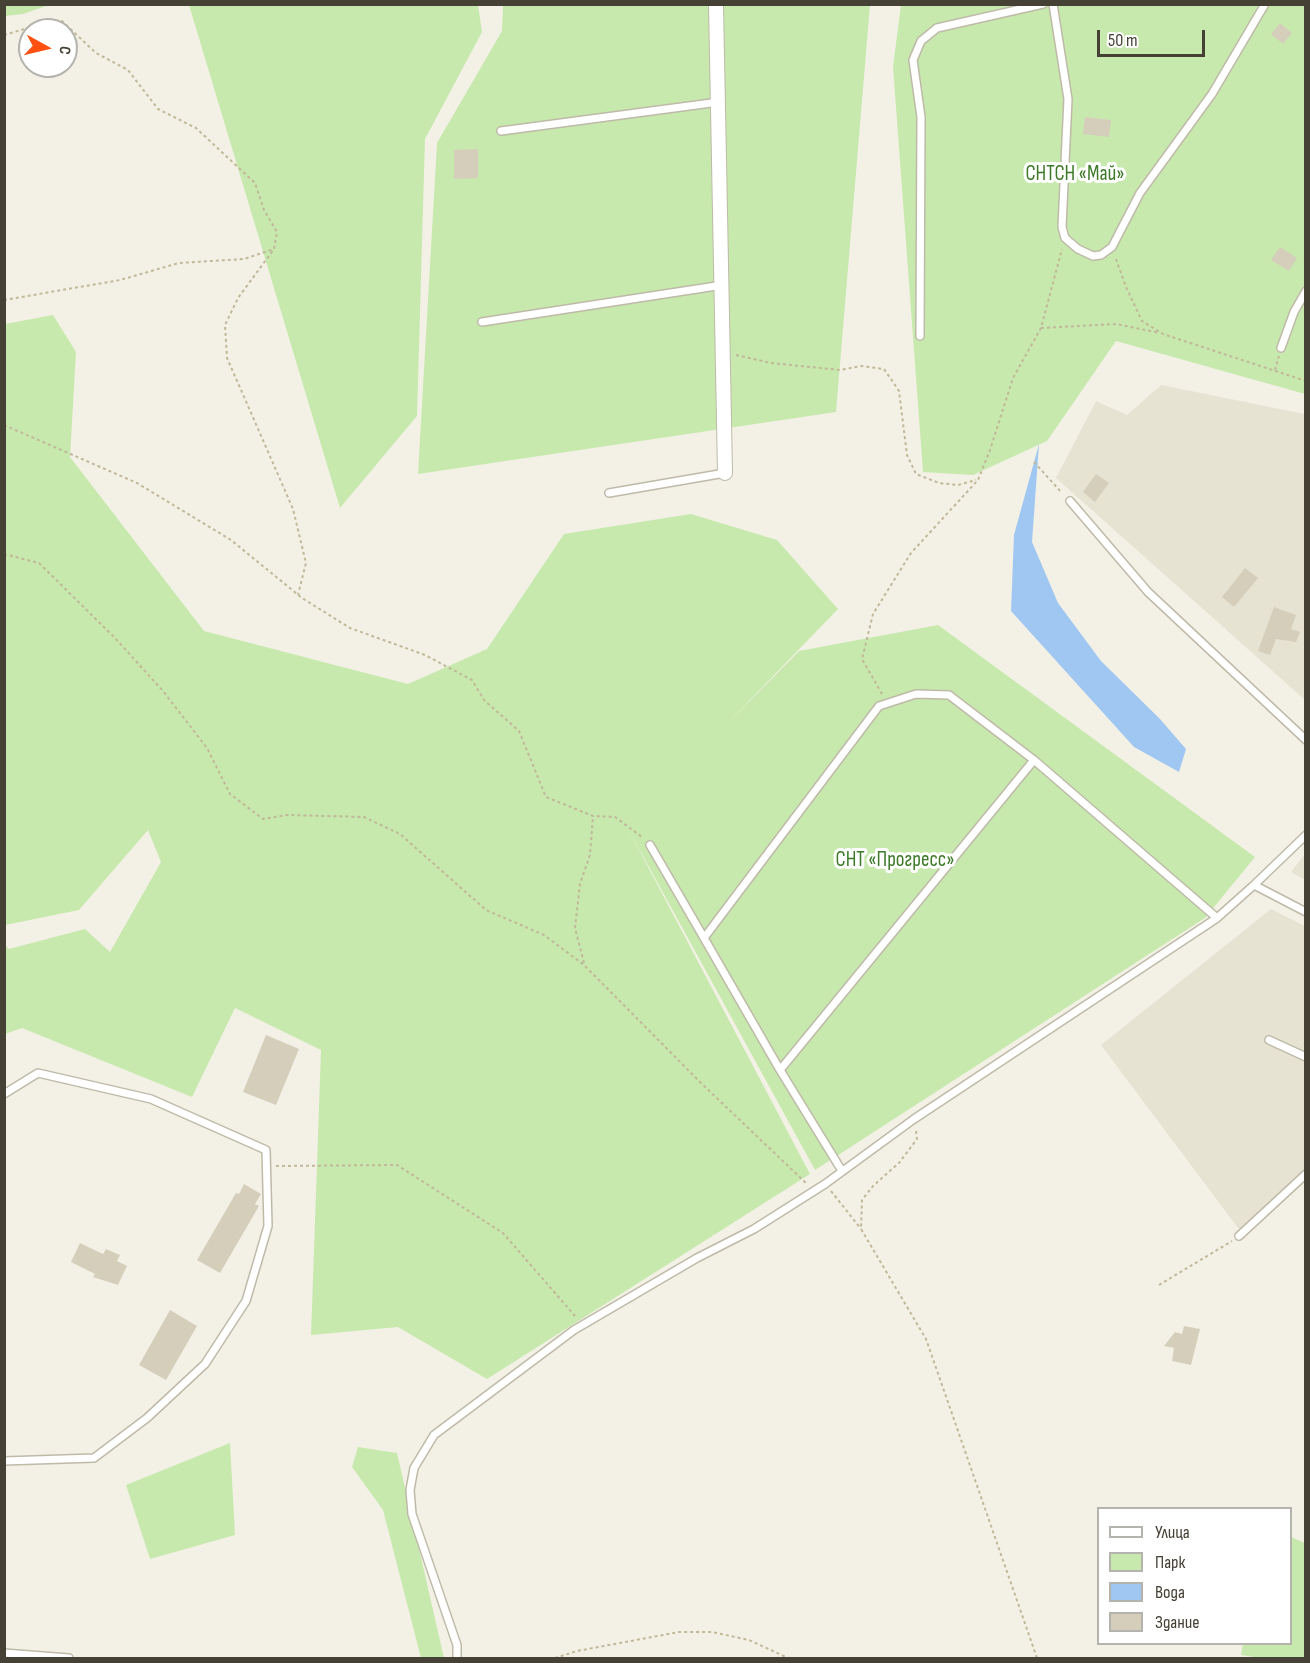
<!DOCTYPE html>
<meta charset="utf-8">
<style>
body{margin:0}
#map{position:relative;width:1310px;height:1663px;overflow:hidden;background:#f3f1e6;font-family:"Sofia Sans Condensed",sans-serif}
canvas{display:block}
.frame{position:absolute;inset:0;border:6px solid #464135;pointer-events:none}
.legend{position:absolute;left:1097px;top:1507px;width:195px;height:138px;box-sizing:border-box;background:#fff;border:2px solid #b5b3ae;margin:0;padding:8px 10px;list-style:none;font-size:18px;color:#464135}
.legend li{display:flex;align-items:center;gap:12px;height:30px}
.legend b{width:30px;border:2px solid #b5b3ae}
.north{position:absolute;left:18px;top:18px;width:60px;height:60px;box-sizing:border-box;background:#fff;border:2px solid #b5b3ae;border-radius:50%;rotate:98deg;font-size:16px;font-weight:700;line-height:24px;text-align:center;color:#464135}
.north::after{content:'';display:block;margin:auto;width:21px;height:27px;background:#fe5111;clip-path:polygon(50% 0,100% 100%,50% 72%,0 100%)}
.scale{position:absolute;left:1097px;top:30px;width:108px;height:27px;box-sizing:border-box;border:3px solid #464135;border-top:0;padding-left:8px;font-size:18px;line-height:21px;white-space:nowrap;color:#464135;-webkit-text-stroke:4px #fff;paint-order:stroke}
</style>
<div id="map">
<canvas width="1310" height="1663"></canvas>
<div class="frame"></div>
<ul class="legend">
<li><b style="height:8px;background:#fff"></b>Улица</li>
<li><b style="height:16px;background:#c7e9ad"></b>Парк</li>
<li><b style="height:16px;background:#a0c7f2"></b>Вода</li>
<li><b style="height:16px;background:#d5cebb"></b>Здание</li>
</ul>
<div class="north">С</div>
<div class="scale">50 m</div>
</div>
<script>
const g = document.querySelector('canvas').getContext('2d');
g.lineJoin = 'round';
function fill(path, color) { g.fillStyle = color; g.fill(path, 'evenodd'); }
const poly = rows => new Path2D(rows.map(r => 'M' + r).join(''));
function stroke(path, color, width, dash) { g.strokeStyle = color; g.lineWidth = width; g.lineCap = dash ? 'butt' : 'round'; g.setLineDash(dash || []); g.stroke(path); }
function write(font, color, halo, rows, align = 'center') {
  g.font = font + ' "Sofia Sans Condensed",sans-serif'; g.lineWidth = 6; g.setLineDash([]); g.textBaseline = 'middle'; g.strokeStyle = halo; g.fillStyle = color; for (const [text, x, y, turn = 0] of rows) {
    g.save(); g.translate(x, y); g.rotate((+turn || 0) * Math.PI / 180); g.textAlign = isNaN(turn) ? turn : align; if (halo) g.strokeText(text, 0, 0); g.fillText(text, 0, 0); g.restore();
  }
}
const residential = poly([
 [1161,385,1305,414,1305,700,1056,478,1096,401,1127,415],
 [1305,854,1305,880,1291,872],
 [1271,909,1305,926,1305,1182,1244,1236,1101,1045]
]);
const green = poly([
 [4,5,5,4,49,5,23,14,5,16],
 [189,5,478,5,482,32,425,139,417,416,340,508],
 [503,5,870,5,836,412,418,474,437,143,502,31],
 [901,5,1305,5,1305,394,1116,341,1047,441,973,475,923,472,893,67],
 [53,315,76,352,70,457,204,631,408,684,487,649,564,534,691,514,777,540,838,609,719,732,799,651,938,625,1255,857,1205,918,815,1170,627,827,810,1174,487,1379,398,1327,311,1335,321,1050,235,1008,192,1097,22,1028,5,1034,5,945,9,949,85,929,110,952,161,862,148,830,79,910,5,925,5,324],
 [230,1443,235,1535,150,1559,126,1485],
 [358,1447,397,1453,444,1658,421,1658,383,1510,352,1467],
 [1291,1537,1305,1543,1305,1658,1261,1658,1241,1655,1243,1644,1290,1644]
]);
const water = poly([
 [1039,444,1032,542,1058,603,1101,661,1160,719,1186,749,1179,772,1134,747,1011,611,1014,535]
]);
const building = poly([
 [1280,23,1292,33,1283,44,1271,34],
 [1085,117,1111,120,1109,137,1083,134],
 [478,149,478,178,454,179,454,150],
 [1280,247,1297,258,1289,271,1271,260],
 [1096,474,1109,483,1095,502,1083,492],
 [1245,568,1258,578,1234,607,1222,597],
 [1274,607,1296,615,1291,629,1300,632,1296,642,1276,639,1270,655,1258,651],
 [266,1035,299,1049,276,1105,243,1092],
 [244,1184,261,1194,255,1204,259,1206,220,1273,197,1260,236,1193,239,1194],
 [80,1243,103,1254,106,1249,120,1255,117,1261,127,1266,118,1285,93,1277,95,1274,71,1262],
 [170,1310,197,1326,166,1380,139,1365],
 [1184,1326,1200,1329,1191,1365,1172,1361,1174,1348,1164,1346,1175,1332,1182,1334]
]);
const path = poly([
 [4,35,28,28,46,20,62,21,96,53,128,70,158,109,196,128,255,183,264,210,277,232,274,249,238,298,225,325,227,358,293,509,306,563,298,595],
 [1116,259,1126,287,1142,321,1163,334,1306,381],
 [4,300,120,280,179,263,244,259,274,249],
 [1041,328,1116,324,1160,333],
 [736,355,771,363,840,370,861,366,884,369,899,391,907,455,916,474,939,483,958,485,976,480],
 [1275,370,1279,356],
 [4,425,137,483,231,540,302,598,350,628,425,655,472,680,484,700,519,731,546,797,593,816,615,817,642,837],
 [1034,462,1062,493],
 [4,554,39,563,115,638,163,691,207,748,230,794,263,819,287,815,364,817,400,834,486,910,544,935,584,965,702,1084,807,1184],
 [882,694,862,659,873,614,911,553,978,480,990,450,1013,378,1041,328,1062,249],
 [584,963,575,928,580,884,590,855,593,816],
 [916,1131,917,1139,899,1163,873,1186,862,1200,861,1229,926,1339,1037,1658],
 [276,1166,397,1165,503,1233,575,1316],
 [831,1191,861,1229],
 [1159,1285,1232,1241],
 [555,1658,577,1651,679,1632,712,1632,749,1640,788,1658]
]);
const service = poly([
 [1053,4,1068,99,1062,227,1065,238,1078,249,1093,256,1101,255,1112,247,1140,193,1212,94,1265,4],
 [501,131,719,102],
 [482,322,723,285],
 [920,336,921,117,913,60,921,41,937,28,1043,4],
 [1281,348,1294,312,1306,291],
 [609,493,725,473],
 [1070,501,1148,592,1306,740],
 [650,845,704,938],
 [1254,885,1306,835],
 [1269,1040,1306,1057],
 [780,1070,1034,760],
 [4,1094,38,1073,151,1099,266,1150,268,1226,246,1301,205,1364,147,1418,94,1458,4,1461],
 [842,1171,780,1070,704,938,879,706,916,694,949,695,1034,760,1217,918],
 [1239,1236,1306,1174],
 [4,1653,69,1658],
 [457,1658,457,1645,412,1514,410,1490,414,1468,434,1435,574,1330,697,1258,754,1229,825,1184,914,1119,1217,918,1254,885,1306,912]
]);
const minor = poly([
 [716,4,725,473]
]);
const parkNames = [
 ["СНТСН «Май»",1075,175],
 ["СНТ «Прогресс»",895,861]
];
fill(residential, '#e7e3d3');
fill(green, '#c7e9ad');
fill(water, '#a0c7f2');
fill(building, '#d5cebb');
stroke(service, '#bfbaa8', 10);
stroke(minor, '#bfbaa8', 16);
stroke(path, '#c1b899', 2, [3, 3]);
stroke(service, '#fff', 7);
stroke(minor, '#fff', 14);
write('21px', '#3c7927', '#fff', parkNames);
</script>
